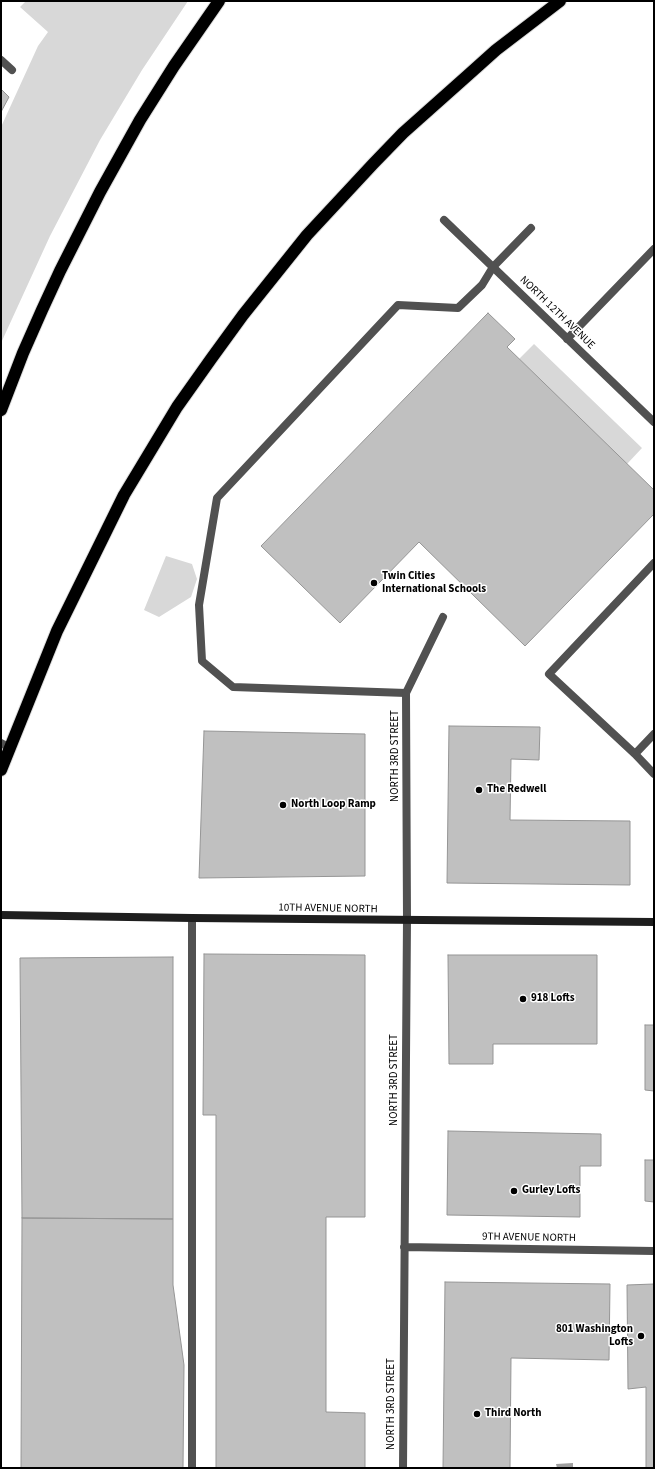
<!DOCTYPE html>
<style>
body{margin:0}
#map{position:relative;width:655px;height:1469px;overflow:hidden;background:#fff;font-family:"Source Sans 3",sans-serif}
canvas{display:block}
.frame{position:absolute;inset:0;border:2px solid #000;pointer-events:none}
</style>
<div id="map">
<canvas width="655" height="1469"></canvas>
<div class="frame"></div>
</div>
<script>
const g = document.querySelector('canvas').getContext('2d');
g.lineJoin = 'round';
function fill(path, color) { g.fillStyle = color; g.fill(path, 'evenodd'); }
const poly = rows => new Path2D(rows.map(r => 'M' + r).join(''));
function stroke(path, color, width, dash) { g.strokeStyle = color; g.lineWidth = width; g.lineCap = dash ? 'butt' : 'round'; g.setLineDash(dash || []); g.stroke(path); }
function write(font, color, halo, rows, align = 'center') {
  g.font = font + ' "Source Sans 3",sans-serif'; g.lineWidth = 3; g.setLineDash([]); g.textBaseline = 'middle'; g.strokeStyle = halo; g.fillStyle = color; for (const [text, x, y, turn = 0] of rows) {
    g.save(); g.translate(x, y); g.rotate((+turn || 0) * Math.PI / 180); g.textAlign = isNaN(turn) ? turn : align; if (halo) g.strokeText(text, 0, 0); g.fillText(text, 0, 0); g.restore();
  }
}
const green = poly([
 [26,1,47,2,50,1,188,1,142,70,100,140,50,236,1,343,1,127,38,46,48,32,20,7],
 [534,344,642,448,627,464,519,359],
 [166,556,192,564,197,579,191,597,159,617,144,610]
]);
const water = poly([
 [573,1463,573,1468,557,1468,556,1464]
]);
const building = poly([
 [1,89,9,97,1,112,1,89],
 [488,313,515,339,507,347,654,490,654,514,525,646,419,542,340,623,261,546,488,313],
 [449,726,540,727,539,760,511,759,510,820,630,821,630,885,447,883,449,726],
 [204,731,365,734,365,876,199,878,204,731],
 [204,954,365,955,365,1217,326,1217,326,1412,365,1413,365,1468,216,1468,216,1115,203,1115,204,954],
 [448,955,597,955,597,1044,493,1044,493,1064,449,1064,448,955],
 [173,957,173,1219,22,1218,20,958,173,957],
 [645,1025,654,1025,654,1091,645,1090,645,1025],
 [448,1131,601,1134,601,1166,580,1166,580,1217,447,1215,448,1131],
 [645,1160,654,1160,654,1202,645,1201,645,1160],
 [22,1218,173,1219,173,1285,184,1365,183,1468,21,1468,22,1218],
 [445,1282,610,1284,609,1360,511,1358,510,1468,443,1468,445,1282],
 [654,1284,654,1468,646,1468,646,1387,628,1389,627,1285,654,1284]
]);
const lane = poly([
 [1,60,12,70],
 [654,563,549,674,635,754,654,734],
 [443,617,406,693,233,687,202,661,199,605,217,498,398,305,458,308,482,285,493,267,531,228],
 [1,743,10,748],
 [635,754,654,774],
 [192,1468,192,918]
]);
const street = poly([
 [444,220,654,422],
 [567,339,654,249],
 [404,1247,654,1251],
 [403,1468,407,920,406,693]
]);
const secondary = poly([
 [1,915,192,918,654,922]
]);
const highway = poly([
 [1,410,23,353,42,310,60,271,100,192,140,120,174,66,219,1],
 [1,770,57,631,124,495,177,407,211,359,243,315,307,235,373,164,403,133,467,76,496,50,560,1]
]);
const markers = [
 [374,583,4,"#000"],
 [479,790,4,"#000"],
 [283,805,4,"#000"],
 [523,999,4,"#000"],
 [514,1191,4,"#000"],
 [641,1336,4,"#000"],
 [477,1414,4,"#000"]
];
const streetNames = [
 ["NORTH 12TH AVENUE",557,313,44],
 ["NORTH 3RD STREET",396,756,-90],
 ["10TH AVENUE NORTH",328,909,1],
 ["NORTH 3RD STREET",395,1080,-90],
 ["9TH AVENUE NORTH",529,1238,1],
 ["NORTH 3RD STREET",392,1404,-90]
];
const poiNames = [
 ["Twin Cities",382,577],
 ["International Schools",382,590],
 ["The Redwell",487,790],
 ["North Loop Ramp",291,805],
 ["918 Lofts",531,999],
 ["Gurley Lofts",522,1191],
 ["801 Washington",633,1330,"right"],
 ["Lofts",633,1343,"right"],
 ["Third North",485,1414]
];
fill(green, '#d8d8d8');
fill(water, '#9f9f9f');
fill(building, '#c0c0c0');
stroke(building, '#959595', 1);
stroke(highway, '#dbdbdb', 14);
stroke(lane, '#515151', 8);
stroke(street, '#515151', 8);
stroke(secondary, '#1e1e1e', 8);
stroke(highway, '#000', 12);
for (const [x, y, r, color] of markers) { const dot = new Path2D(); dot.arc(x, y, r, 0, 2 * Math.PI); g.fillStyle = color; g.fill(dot); stroke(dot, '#fff', 1.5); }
write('11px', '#000', '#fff', streetNames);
write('bold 11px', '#000', '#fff', poiNames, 'left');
</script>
